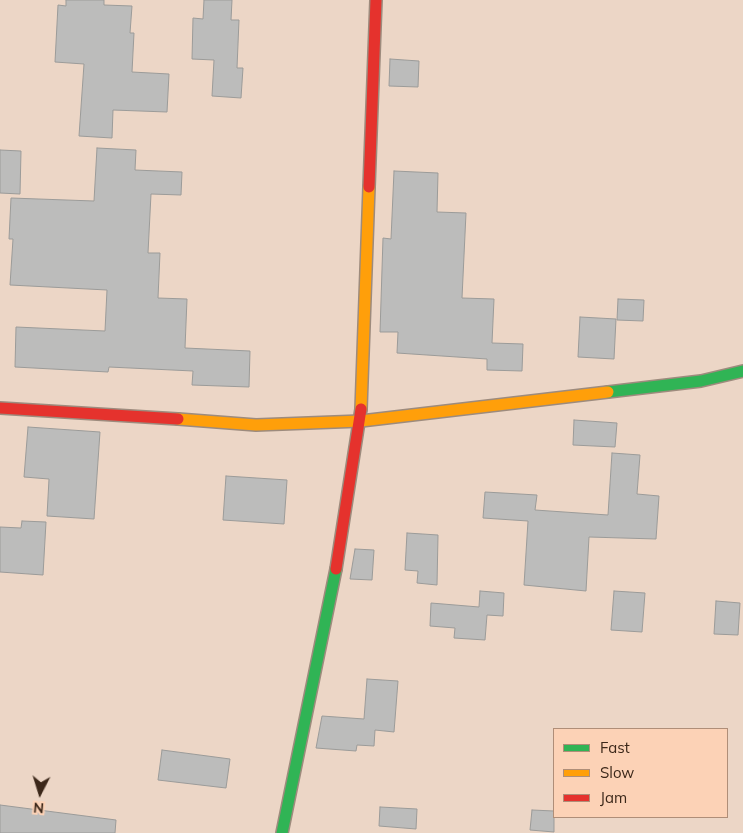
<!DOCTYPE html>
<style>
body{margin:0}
#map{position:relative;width:743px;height:833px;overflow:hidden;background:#ecd6c6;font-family:Mulish,sans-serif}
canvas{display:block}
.legend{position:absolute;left:553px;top:728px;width:175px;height:90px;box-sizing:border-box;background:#fcd2b6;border:1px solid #af8e78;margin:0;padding:6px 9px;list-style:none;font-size:15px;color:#3c281a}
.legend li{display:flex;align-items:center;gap:10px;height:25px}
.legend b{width:25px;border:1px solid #af8e78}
.north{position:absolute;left:15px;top:768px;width:50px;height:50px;-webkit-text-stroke:4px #fcd2b6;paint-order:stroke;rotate:185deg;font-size:14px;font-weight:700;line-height:20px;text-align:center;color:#3c281a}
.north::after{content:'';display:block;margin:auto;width:18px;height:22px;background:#3c281a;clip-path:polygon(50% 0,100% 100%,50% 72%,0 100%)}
</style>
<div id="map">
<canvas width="743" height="833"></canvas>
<ul class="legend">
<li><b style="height:6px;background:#30b455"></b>Fast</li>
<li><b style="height:6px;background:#ff9f0a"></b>Slow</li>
<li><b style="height:6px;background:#e5322d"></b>Jam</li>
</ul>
<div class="north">N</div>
</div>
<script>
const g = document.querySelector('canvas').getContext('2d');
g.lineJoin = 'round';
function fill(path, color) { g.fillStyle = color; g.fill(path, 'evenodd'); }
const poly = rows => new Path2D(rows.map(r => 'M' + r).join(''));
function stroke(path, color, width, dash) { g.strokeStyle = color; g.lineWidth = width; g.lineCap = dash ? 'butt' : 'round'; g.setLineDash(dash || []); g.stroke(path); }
const building = poly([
 [66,0,104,0,104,5,132,6,130,33,134,33,132,72,169,74,167,112,113,110,112,138,79,136,84,64,55,62,58,5,66,6,66,0],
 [204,0,232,0,231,20,239,20,237,68,243,68,241,98,212,96,214,60,192,59,193,18,203,19,204,0],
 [390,59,419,61,418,87,389,86,390,59],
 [97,148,136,150,135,170,182,172,181,195,151,194,148,253,160,253,158,298,187,299,185,348,250,351,249,387,192,385,193,371,109,367,108,372,15,367,16,327,105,331,107,290,10,285,13,239,9,239,11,198,94,201,97,148],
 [0,150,21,151,20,194,0,193,0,150],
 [394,171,438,173,437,212,466,213,462,298,494,299,492,343,523,344,522,371,487,370,487,359,397,353,398,332,380,332,383,238,391,239,394,171],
 [618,299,644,300,643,321,617,320,618,299],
 [580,317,616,319,614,359,578,357,580,317],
 [574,420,617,423,615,447,573,445,574,420],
 [28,427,100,432,94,519,47,516,49,479,24,477,28,427],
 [612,453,640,455,637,494,659,496,656,539,589,537,586,591,524,585,528,521,483,518,485,492,537,495,535,510,608,515,612,453],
 [226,476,287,480,284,524,223,520,226,476],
 [22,521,46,522,43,575,0,572,0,527,21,528,22,521],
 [407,533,438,535,437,585,417,583,418,571,405,570,407,533],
 [355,549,374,550,372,580,350,579,355,549],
 [480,591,504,593,503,616,487,615,485,640,454,638,455,628,430,626,431,603,479,607,480,591],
 [614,591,645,593,642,632,611,630,614,591],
 [716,601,740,603,738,635,714,634,716,601],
 [367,679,398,681,394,732,375,730,374,746,357,745,356,751,316,748,322,716,364,719,367,679],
 [162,750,230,759,226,788,158,780,162,750],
 [0,805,116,820,115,833,0,833,0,805],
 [380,807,417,809,416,829,379,826,380,807],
 [532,810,554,811,554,832,530,830,532,810]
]);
const fast = poly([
 [608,392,701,381,743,371],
 [282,833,336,569]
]);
const slow = poly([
 [361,409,369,187],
 [178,419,256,425,361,421,608,392]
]);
const jam = poly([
 [369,187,376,0],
 [0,408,178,419],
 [336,569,361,409]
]);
fill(building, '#bcbcbb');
stroke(building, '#9b9b99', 1);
stroke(fast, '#9d8b7d', 14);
stroke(slow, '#9d8b7d', 14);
stroke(jam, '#9d8b7d', 14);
stroke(fast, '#30b455', 11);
stroke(slow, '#ff9f0a', 11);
stroke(jam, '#e5322d', 11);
</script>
